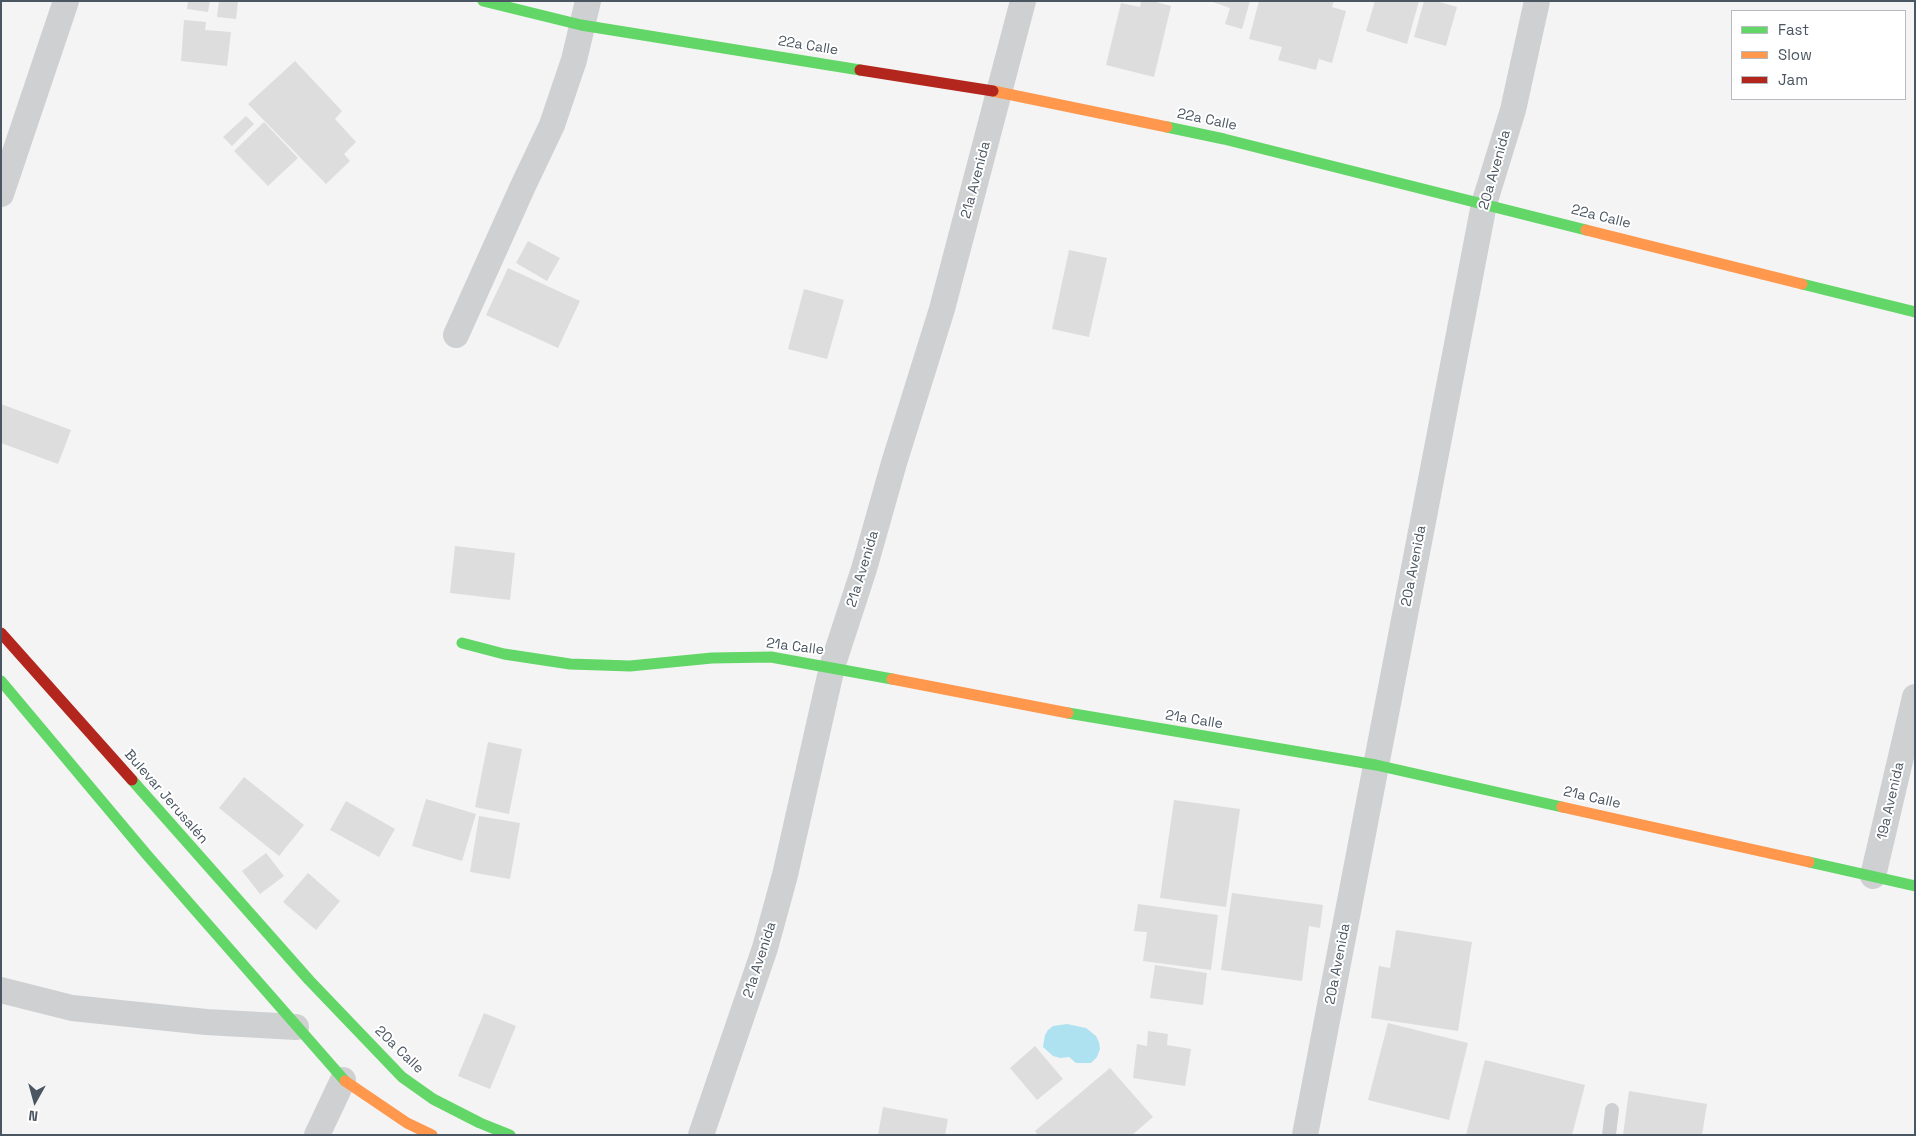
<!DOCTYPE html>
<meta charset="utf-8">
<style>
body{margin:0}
#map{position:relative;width:1916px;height:1136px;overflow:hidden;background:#f4f4f4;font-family:"Space Grotesk",sans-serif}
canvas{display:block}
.frame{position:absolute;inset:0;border:2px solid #4a5661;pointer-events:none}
.legend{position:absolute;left:1731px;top:10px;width:175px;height:90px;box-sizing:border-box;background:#fff;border:1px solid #b7bbc0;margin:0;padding:6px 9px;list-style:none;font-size:15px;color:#4a5661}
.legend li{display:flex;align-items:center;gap:10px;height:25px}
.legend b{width:25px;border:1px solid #b7bbc0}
.north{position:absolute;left:10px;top:1076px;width:50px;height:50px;-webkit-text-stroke:4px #fff;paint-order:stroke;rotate:187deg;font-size:14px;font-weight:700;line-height:20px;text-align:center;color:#4a5661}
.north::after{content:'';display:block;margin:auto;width:18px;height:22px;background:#4a5661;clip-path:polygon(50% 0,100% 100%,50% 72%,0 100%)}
</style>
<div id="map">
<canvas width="1916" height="1136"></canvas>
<div class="frame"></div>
<ul class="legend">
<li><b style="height:6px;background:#63d668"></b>Fast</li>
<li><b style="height:6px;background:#ff974d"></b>Slow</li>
<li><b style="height:6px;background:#b3261e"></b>Jam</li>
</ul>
<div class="north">N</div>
</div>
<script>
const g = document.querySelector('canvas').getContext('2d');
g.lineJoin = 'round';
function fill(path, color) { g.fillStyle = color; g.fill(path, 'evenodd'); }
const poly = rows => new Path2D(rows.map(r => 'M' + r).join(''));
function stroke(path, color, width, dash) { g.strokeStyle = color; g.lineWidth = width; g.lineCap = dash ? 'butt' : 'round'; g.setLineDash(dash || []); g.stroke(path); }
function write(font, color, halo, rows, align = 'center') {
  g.font = font + ' "Space Grotesk",sans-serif'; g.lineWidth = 4; g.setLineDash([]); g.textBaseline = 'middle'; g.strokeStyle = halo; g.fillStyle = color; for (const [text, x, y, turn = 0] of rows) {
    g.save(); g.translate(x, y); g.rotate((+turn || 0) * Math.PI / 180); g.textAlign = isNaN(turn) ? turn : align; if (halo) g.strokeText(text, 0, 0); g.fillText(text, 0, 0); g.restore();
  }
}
const water = poly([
 [1067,1024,1086,1028,1096,1036,1099,1042,1100,1049,1097,1057,1091,1063,1076,1063,1069,1057,1060,1058,1053,1056,1043,1047,1045,1035,1048,1030,1053,1026]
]);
const building = poly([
 [188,1,210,1,208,12,187,9],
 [219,1,238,1,236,19,217,17],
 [1141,1,1152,1,1171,6,1154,77,1106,65,1121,3,1140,7],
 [1210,1,1250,1,1242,29,1225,24,1230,8],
 [1259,1,1334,1,1332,7,1346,11,1332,63,1319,59,1316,70,1278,60,1282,47,1249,39],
 [1375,1,1419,1,1407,44,1366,31],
 [1424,1,1436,1,1457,7,1446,46,1414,37],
 [184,20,206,22,205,30,231,32,227,66,181,61],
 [295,61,342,111,335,119,356,142,344,154,350,161,326,184,248,104],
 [246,116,254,124,232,146,223,137],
 [264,122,298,158,268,186,234,151],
 [528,241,560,258,547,281,516,263],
 [1069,250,1107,258,1089,337,1052,329],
 [508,268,580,301,558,348,486,315],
 [804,289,844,300,827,359,788,349],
 [1,404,71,430,58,464,1,443],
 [455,546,515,553,510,600,450,593],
 [488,742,522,749,509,814,475,807],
 [244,777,304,825,279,856,219,808],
 [426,799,476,814,462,861,412,846],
 [1174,800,1240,809,1226,907,1160,898],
 [346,801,395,829,379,857,330,830],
 [479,816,520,823,510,879,470,872],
 [266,853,284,876,260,894,242,871],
 [308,873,340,901,316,930,283,902],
 [1232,893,1323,905,1320,928,1309,926,1302,981,1221,970],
 [1138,904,1218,915,1211,970,1143,961,1147,932,1134,931],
 [1396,930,1472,942,1458,1031,1371,1018,1379,966,1390,968],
 [1155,965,1207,973,1203,1005,1150,998],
 [484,1013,516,1026,490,1089,458,1076],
 [1388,1023,1468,1043,1449,1120,1368,1100],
 [1148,1031,1168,1034,1167,1045,1191,1049,1185,1086,1133,1078,1137,1044,1147,1046],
 [1035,1046,1063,1079,1037,1100,1010,1068],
 [1485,1060,1585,1085,1572,1135,1466,1135],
 [1110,1068,1153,1117,1132,1135,1038,1135,1035,1131],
 [1629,1091,1707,1104,1702,1135,1623,1135],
 [883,1107,948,1119,945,1135,878,1135]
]);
const lane = poly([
 [1609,1135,1612,1110]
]);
const street = poly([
 [1,194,66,1],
 [456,335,523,186,552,125,574,60,588,1],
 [1873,876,1915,697],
 [1,990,72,1008,206,1022,296,1027],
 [317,1135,343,1080],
 [701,1135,765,948,785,875,832,667,864,569,894,463,942,309,1023,1],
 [1305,1135,1484,204,1513,110,1537,1]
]);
const fast = poly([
 [483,1,581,25,860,70],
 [1167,127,1224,139,1586,230],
 [1802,284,1915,312],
 [462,643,504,654,570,664,630,666,712,658,771,657,892,679],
 [1,681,147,855,345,1081],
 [1068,713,1376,765,1562,807],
 [132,780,309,980,402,1077,433,1099,480,1123,510,1135],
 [1809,862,1915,886]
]);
const slow = poly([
 [993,91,1167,127],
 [1586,230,1802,284],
 [892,679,1068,713],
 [1562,807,1809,862],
 [345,1081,407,1123,432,1135]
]);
const jam = poly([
 [860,70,993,91],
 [1,633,132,780]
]);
const streetNames = [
 ["22a Calle",808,46,9],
 ["22a Calle",1207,120,12],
 ["20a Avenida",1495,170,-74],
 ["21a Avenida",976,180,-75],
 ["22a Calle",1601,217,14],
 ["20a Avenida",1414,566,-79],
 ["21a Avenida",863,569,-73],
 ["21a Calle",795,647,7],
 ["21a Calle",1194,720,9],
 ["Bulevar Jerusalén",166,797,49],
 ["21a Calle",1592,798,13],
 ["19a Avenida",1891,801,-77],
 ["21a Avenida",760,960,-72],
 ["20a Avenida",1338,964,-79],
 ["20a Calle",399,1050,44]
];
fill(water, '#aee2f0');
fill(building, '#ddddde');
stroke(lane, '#ced0d2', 14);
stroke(street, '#ced0d2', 26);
stroke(fast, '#63d668', 11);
stroke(slow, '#ff974d', 11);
stroke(jam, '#b3261e', 11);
write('14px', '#4a5661', '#fff', streetNames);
</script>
